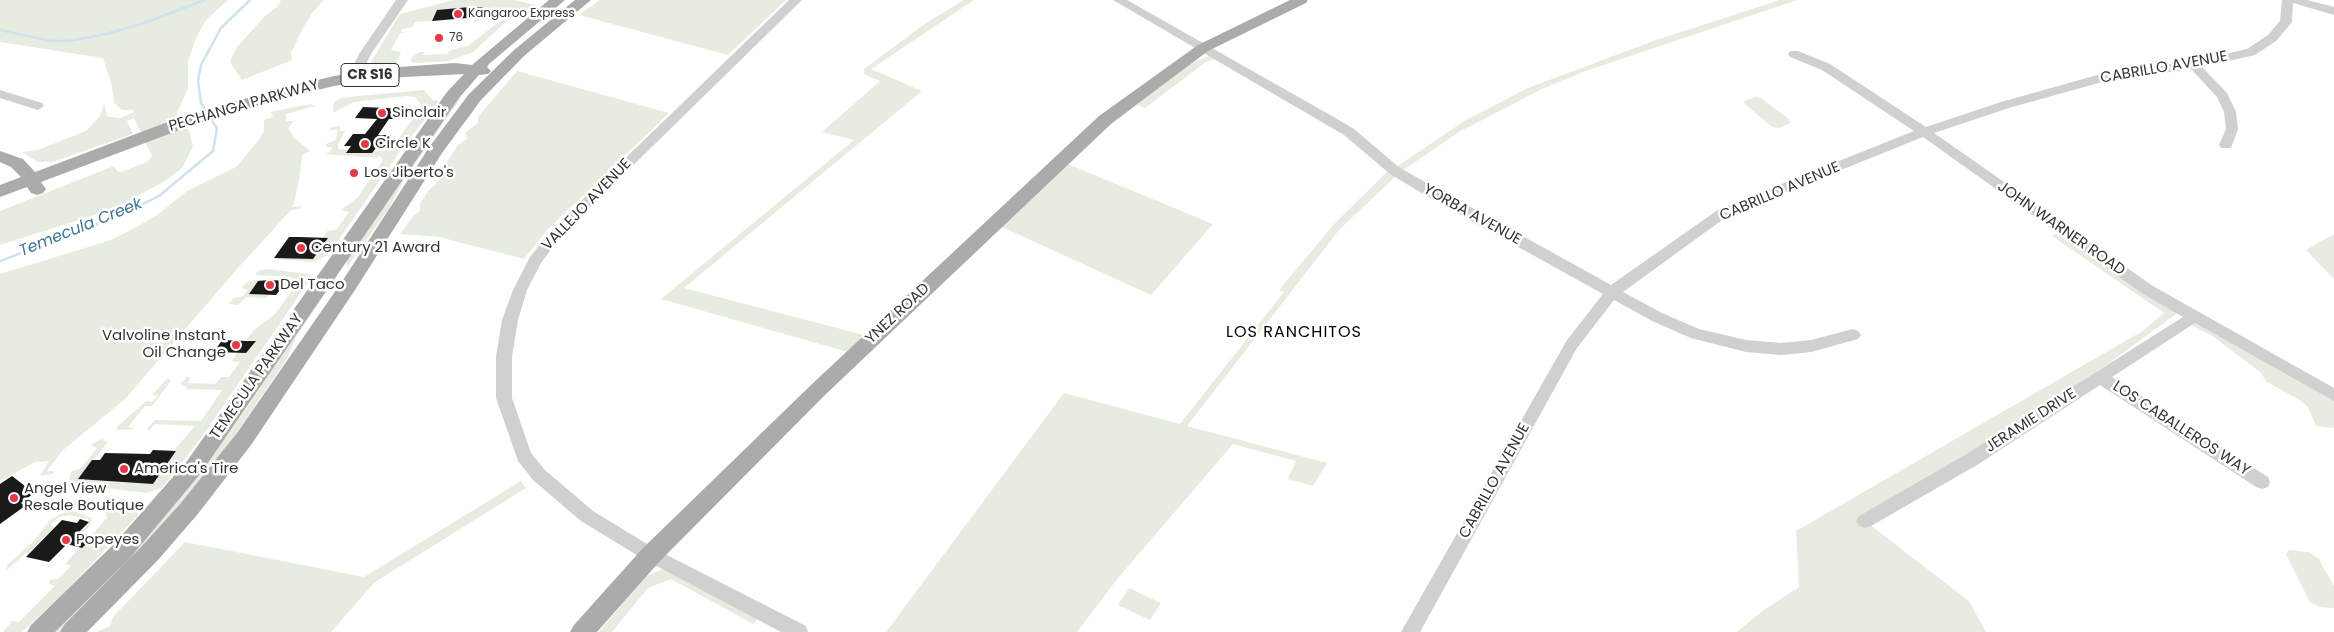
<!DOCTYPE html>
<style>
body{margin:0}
canvas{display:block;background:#fff}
</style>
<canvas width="2334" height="632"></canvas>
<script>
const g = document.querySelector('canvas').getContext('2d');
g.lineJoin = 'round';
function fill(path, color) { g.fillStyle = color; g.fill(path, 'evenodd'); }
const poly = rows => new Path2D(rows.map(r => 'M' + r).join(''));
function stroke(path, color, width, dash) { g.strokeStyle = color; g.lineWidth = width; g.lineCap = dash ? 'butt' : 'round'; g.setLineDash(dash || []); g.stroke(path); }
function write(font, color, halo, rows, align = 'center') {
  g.font = font + ' Poppins,sans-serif'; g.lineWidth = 5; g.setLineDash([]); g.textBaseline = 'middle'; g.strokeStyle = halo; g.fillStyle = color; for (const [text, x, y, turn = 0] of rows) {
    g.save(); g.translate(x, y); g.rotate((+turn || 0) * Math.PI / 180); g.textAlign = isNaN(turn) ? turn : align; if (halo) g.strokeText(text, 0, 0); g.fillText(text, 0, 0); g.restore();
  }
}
const green = poly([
 [0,0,228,0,206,20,196,38,188,61,188,88,177,113,189,131,193,147,182,168,165,181,113,209,0,245,0,211,114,166,117,171,121,172,147,162,152,156,134,118,127,121,133,134,52,162,38,162,22,152,38,150,86,131,100,116,104,104,107,116,110,117,120,118,134,112,133,110,122,110,114,103,112,86,103,58,0,42],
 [281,0,324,0,312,13,302,30,291,53,292,60,242,80,231,64,231,59,237,47,264,17,278,6],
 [454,0,513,0,536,5,529,9,501,13,473,23,474,20,478,19,483,7,437,10,432,21,415,22,412,27,402,29,401,32,407,32,400,33,391,50,401,52,396,63,382,66,371,62,400,14],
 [600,0,786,0,728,55,579,15],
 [964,0,974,0,871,69,922,91,684,288,864,335,848,352,661,299,854,140,822,132,880,81,864,74,864,69,926,23],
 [1780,0,1797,0,1583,72,1542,89,1459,132,1402,171,1396,167,1466,120,1528,88,1656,40],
 [510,18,473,52,449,61,415,63,410,61,413,56,420,52,424,52,423,55,447,54,451,50,468,46,500,21],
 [1209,56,1215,59,1206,62,1145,108,1137,105,1192,63],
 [517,71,669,113,548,229,524,259,439,237,400,234,414,215,420,211,420,203,429,190,438,182,438,175,458,145,467,139,466,132,478,123,478,117],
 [424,90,432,100,439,101,401,150,328,255,313,262,273,259,287,257,313,259,327,238,323,238,327,231,336,230,349,212,341,210,358,197,383,160,380,156,376,158,325,154,330,152,332,147,326,147,326,144,336,140,338,130,330,130,331,127,340,126,340,131,345,131,338,144,338,149,348,150,347,153,372,153,374,151,384,151,393,146,422,106,415,97,406,96,354,102,333,113,334,102,342,98,358,96],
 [1755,97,1761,98,1789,119,1790,123,1779,128,1772,127,1745,104,1744,101],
 [459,98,461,98,405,178,388,210,347,267,346,259],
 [311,104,315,106,286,114,286,121,294,121,288,128,294,138,310,151,302,155,299,180,293,207,301,206,300,209,291,210,237,269,125,399,62,451,47,471,55,471,52,474,40,476,49,461,35,462,0,481,0,274,111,240,131,230,156,216,187,191,236,167,258,141,264,131,264,120,273,117,271,112],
 [1067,164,1075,167,1213,224,1151,295,1002,227],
 [1388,171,1396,176,1339,230,1187,426,1327,463,1313,486,1288,479,1296,461,1233,444,1118,578,1077,632,886,632,1064,393,1180,424,1284,292,1279,290,1335,223],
 [2056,234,2176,312,2176,314,2109,363,1969,457,1865,521,1969,601,1986,632,1737,632,1765,609,1799,587,1796,531,2141,332,2164,313,2052,236],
 [2334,234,2334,279,2306,250],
 [266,269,309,274,311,278,201,438,162,488,146,493,71,484,69,478,72,471,81,468,97,448,91,446,92,444,102,439,108,442,78,479,153,484,177,450,175,449,195,426,155,424,150,430,147,429,155,420,201,421,222,390,186,389,187,387,180,384,187,377,190,377,188,383,216,384,221,377,229,377,240,362,232,361,237,353,250,349,256,341,246,340,253,331,275,314,295,286,296,280,290,277,255,275,258,271],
 [335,276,337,276,297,335,286,360,225,450,165,525,61,632,53,632,190,485,244,412],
 [254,280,270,280,258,281,249,293,269,295,266,298,246,297,238,305,229,304,233,298,242,297,248,290,242,288,246,283],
 [2195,323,2334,400,2334,428,2316,426,2308,407,2298,399,2267,382,2260,372,2211,335,2191,325],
 [168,378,171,381,152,406,145,406,128,427,135,429,117,430,117,427,146,401,152,402,158,395,152,395],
 [521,481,526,488,375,582,331,632,96,632,110,626,113,617,185,542,364,577],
 [81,499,136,509,138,515,61,596,22,632,3,632,12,621,19,622,55,586,49,584,50,580,58,579,71,566,65,564,107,518,105,511,100,508,64,506,66,502],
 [73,511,92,518,91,524,83,533,79,532,89,522,88,519,69,515,59,517,50,525,55,527,29,553,27,552,6,571,7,565,34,541,50,520,60,514],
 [2289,550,2308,552,2318,558,2334,586,2334,608,2319,607,2310,602,2286,554],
 [663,569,759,618,753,624,671,579,648,588,612,632,599,632,646,576],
 [1129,588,1161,603,1150,620,1118,605]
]);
const stream = poly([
 [0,30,51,41,69,41,106,34,144,23,205,0],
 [207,113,201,103,198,81,201,65,221,28,250,0],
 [0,261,121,215,159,196,213,151,217,128,210,118]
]);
const building = poly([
 [470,7,483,7,479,17,432,21,437,10],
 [363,107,409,109,401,119,389,119,378,135,391,135,382,147,377,147,372,153,346,153,351,146,344,146,353,134,365,134,377,119,355,118],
 [289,237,300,237,328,238,313,259,274,258],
 [258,281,270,280,287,281,276,295,249,294],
 [222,340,246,341,256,341,246,353,214,352],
 [153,450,176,451,153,484,78,479,92,460,100,460,105,453,150,454],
 [12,476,34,493,21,503,25,506,0,524,0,484],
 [80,519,89,522,79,532,94,536,82,548,67,544,49,562,26,557,62,520,77,523]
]);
const minor = poly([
 [396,0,408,0,371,54,358,80,350,80,348,77,359,54,396,0],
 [789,0,802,0,562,235,541,263,527,290,518,320,512,357,512,398,531,453,545,470,593,511,657,550,806,626,808,632,781,632,645,560,581,521,533,480,518,461,496,398,496,357,502,320,513,290,530,257,552,229,789,0],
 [1113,0,1127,0,1332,116,1354,129,1400,168,1611,285,1719,209,1914,131,1822,70,1790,57,1788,54,1790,51,1798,51,1830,64,1926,127,2001,102,2101,74,2194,61,2247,49,2268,35,2280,21,2282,0,2307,0,2334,7,2334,15,2293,3,2292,22,2276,41,2255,55,2202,67,2227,93,2236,112,2238,129,2231,148,2221,148,2219,145,2226,129,2224,112,2217,97,2191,69,2102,82,2009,108,1934,133,2153,286,2334,388,2334,401,2195,323,2112,377,2268,477,2270,482,2268,487,2262,489,2256,487,2100,385,1977,465,1871,526,1865,528,1859,526,1856,521,1859,516,1965,455,2183,317,2143,294,1923,137,1729,215,1623,292,1662,313,1699,329,1746,340,1781,343,1811,340,1853,329,1858,331,1861,335,1858,339,1811,352,1781,355,1746,352,1691,338,1652,321,1614,300,1577,348,1420,632,1401,632,1567,340,1603,294,1430,198,1390,174,1344,135,1113,0],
 [0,90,42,103,44,106,38,110,0,98,0,90]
]);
const major = poly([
 [549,0,565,0,489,64,487,67,491,71,488,74,479,75,459,98,201,473,130,558,55,632,27,632,31,625,114,544,187,461,447,92,464,74,385,78,334,86,273,101,185,128,41,182,46,189,43,193,37,195,31,193,27,187,0,197,0,185,21,177,11,167,0,162,0,151,23,159,35,172,173,120,268,92,334,76,385,68,455,63,472,65,549,0],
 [575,0,591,0,524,56,481,100,442,153,355,290,251,445,197,515,158,560,87,632,60,632,64,625,142,546,181,503,237,433,343,280,430,146,469,94,514,50,575,0],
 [1290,0,1308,0,1306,3,1208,51,1111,124,826,394,659,562,597,632,570,632,574,625,643,548,812,384,1099,116,1198,45,1290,0]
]);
const markers = [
 [458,14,5,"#e63946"],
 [439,38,5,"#e63946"],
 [382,113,5,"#e63946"],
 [365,144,5,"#e63946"],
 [354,173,5,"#e63946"],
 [301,248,5,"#e63946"],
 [270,285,5,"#e63946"],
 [236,345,5,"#e63946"],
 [124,469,5,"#e63946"],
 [14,498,5,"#e63946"],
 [66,540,5,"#e63946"]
];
const farPoinames = [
 ["Kangaroo Express",468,14],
 ["76",449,38]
];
const shields = [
 [370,75,58]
];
const shieldNames = [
 ["CR S16",370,75]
];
const streetNames = [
 ["CABRILLO AVENUE",2164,68,-10],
 ["PECHANGA PARKWAY",244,106,-16],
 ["CABRILLO AVENUE",1780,192,-23],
 ["VALLEJO AVENUE",587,205,-46],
 ["YORBA AVENUE",1472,215,29],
 ["JOHN WARNER ROAD",2061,229,35],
 ["YNEZ ROAD",898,314,-43],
 ["TEMECULA PARKWAY",257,377,-55],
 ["JERAMIE DRIVE",2031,421,-33],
 ["LOS CABALLEROS WAY",2181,429,33],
 ["CABRILLO AVENUE",1495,481,-61]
];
const poiNames = [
 ["Sinclair",392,113],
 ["Circle K",375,144],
 ["Los Jiberto's",364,173],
 ["Century 21 Award",311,248],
 ["Del Taco",280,285],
 ["Valvoline Instant",226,336,"right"],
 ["Oil Change",226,353,"right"],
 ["America's Tire",134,469],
 ["Angel View",24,489],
 ["Resale Boutique",24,506],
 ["Popeyes",76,540]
];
const waterNames = [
 ["Temecula Creek",81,228,-22]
];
const neighbourhoodNames = [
 ["LOS RANCHITOS",1294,333]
];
fill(green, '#e6ecdf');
stroke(stream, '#cfe2ee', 2.5);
fill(building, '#1a1a1a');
fill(minor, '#d0d0d0');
fill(major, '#ababab');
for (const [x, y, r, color] of markers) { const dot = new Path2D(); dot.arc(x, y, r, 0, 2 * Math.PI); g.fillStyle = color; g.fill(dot); stroke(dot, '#fff', 2); }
write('12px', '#333', '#fff', farPoinames, 'left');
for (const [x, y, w] of shields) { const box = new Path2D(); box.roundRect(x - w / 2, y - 11.5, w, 23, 4); g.fillStyle = '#fff'; g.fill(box); stroke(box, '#333', 1); }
write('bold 14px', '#333', null, shieldNames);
write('15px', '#333', '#fff', streetNames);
write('15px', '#333', '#fff', poiNames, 'left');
write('italic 16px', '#3f7597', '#fff', waterNames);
g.letterSpacing = '1px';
write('16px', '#000', '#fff', neighbourhoodNames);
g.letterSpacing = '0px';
</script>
